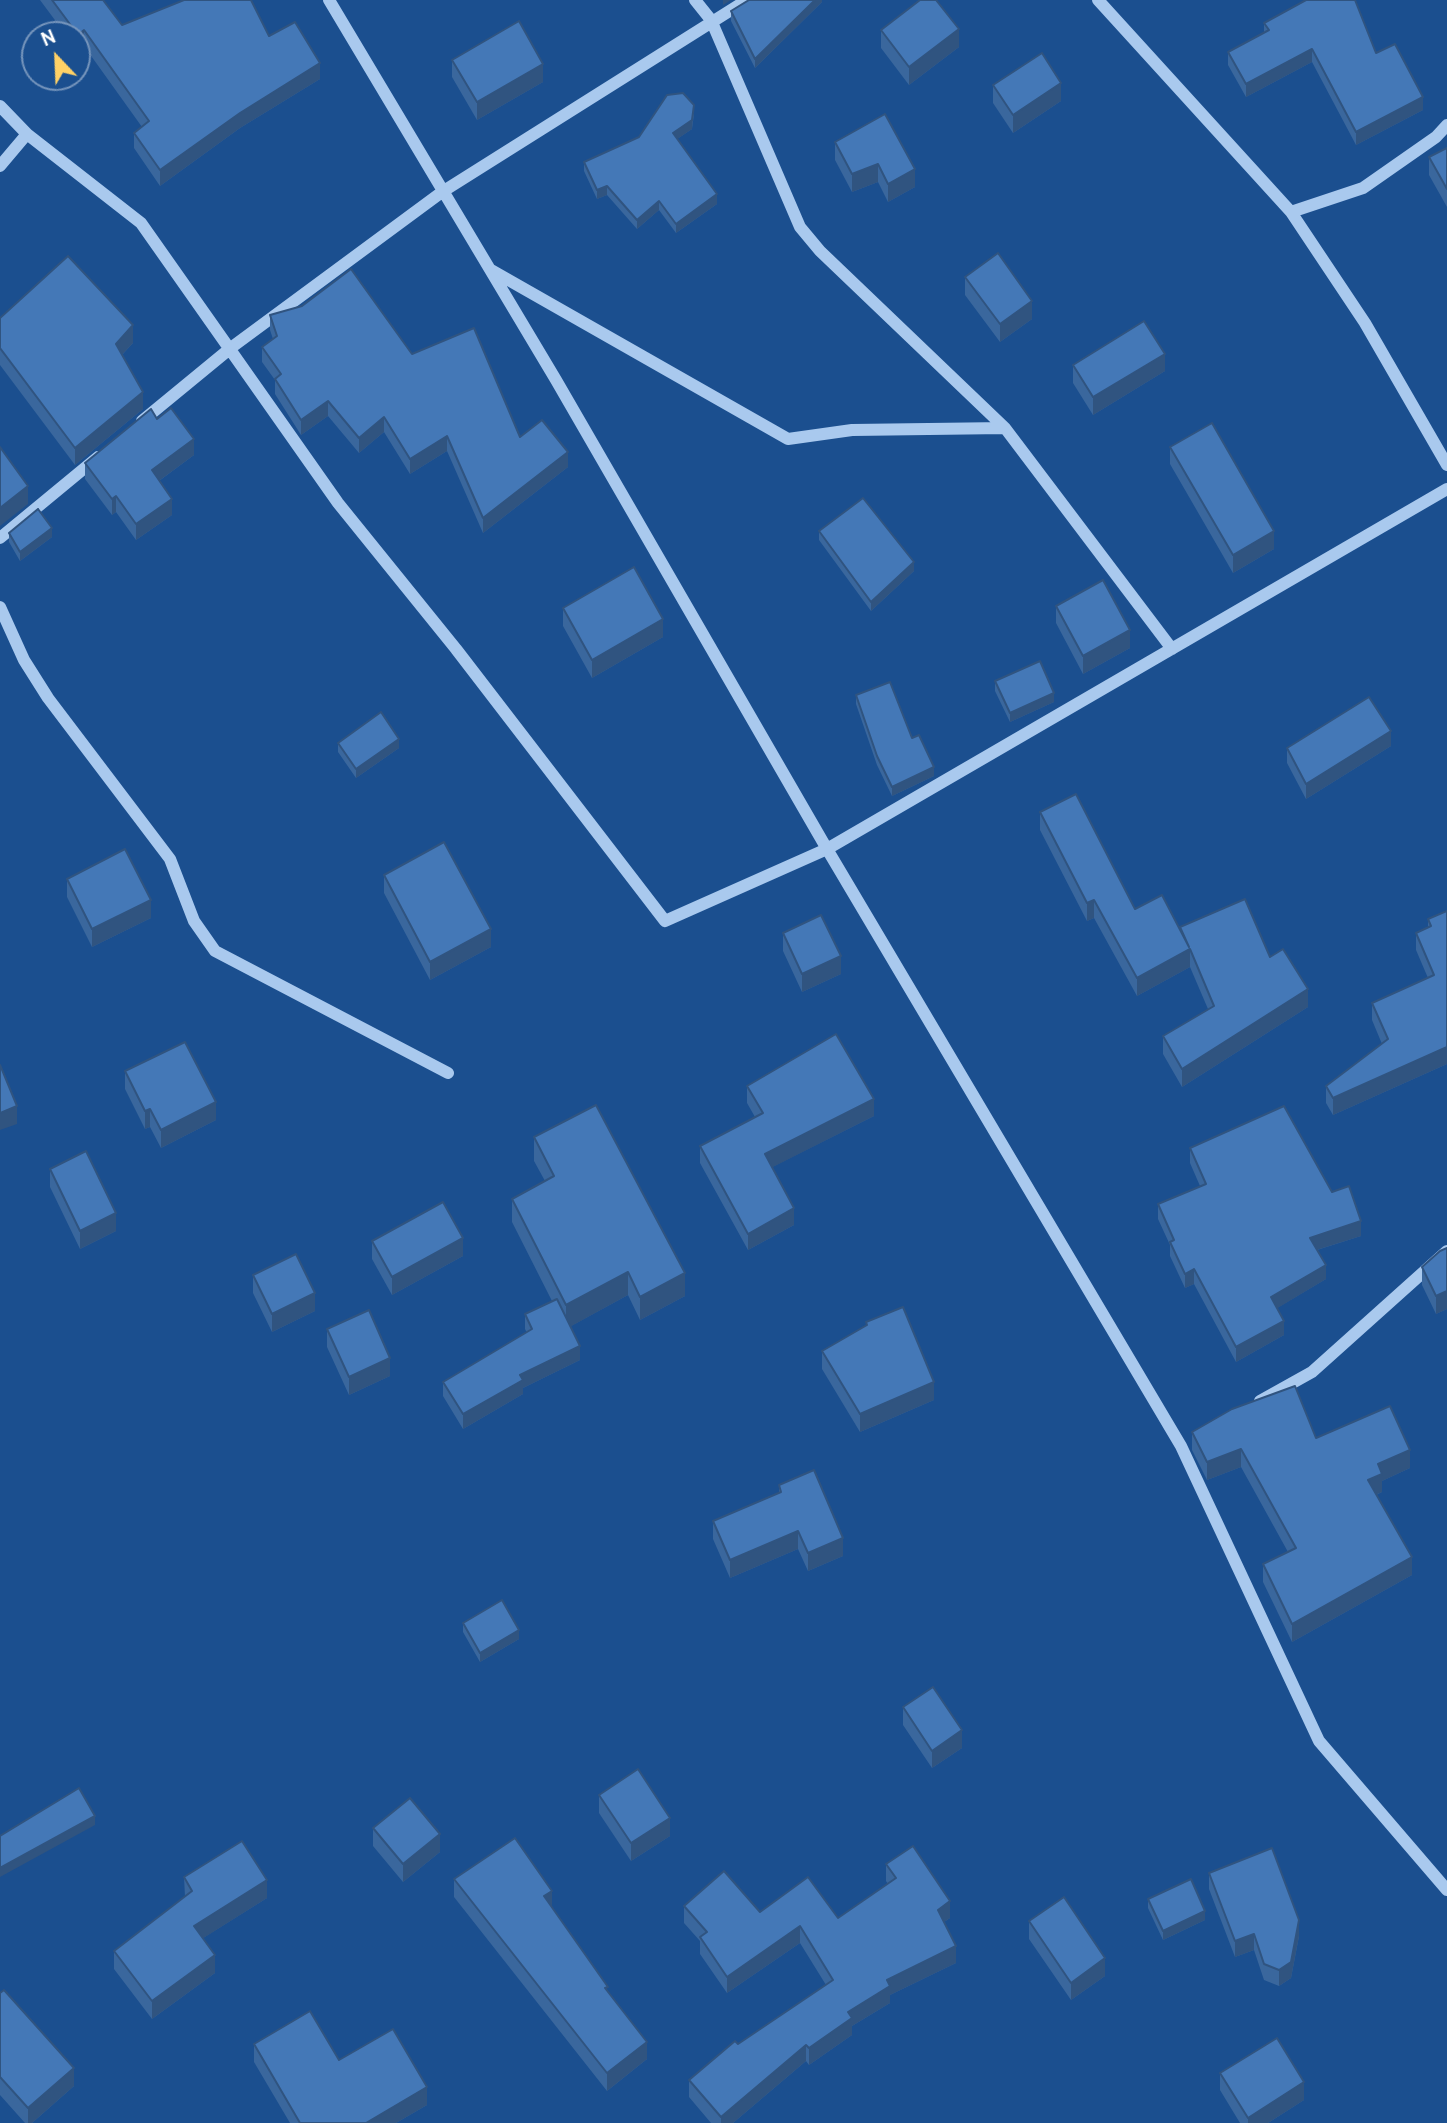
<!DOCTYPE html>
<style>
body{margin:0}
#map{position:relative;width:1447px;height:2123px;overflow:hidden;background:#1b4f8f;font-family:Cabin,sans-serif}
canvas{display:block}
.north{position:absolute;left:21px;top:21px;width:70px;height:70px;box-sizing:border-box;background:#1b4f8f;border:2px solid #7695bc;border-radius:50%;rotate:337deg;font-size:19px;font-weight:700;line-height:28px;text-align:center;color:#fff}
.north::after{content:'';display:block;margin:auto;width:24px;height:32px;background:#ffd166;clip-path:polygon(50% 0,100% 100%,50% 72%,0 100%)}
</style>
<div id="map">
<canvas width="1447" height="2123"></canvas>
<div class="north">N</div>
</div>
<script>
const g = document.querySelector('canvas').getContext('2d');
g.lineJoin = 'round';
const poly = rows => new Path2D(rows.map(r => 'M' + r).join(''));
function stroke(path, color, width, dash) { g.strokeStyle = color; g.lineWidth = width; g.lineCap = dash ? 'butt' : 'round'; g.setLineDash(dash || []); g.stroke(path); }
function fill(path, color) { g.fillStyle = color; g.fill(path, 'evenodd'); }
const minor = poly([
 [329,0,556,380,827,849,1181,1446,1319,1741,1447,1890],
 [695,0,711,20,800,227,820,251,1005,428,1172,649],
 [1098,0,1291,212,1365,323,1447,465],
 [0,106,27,134,141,223,338,503,456,649,665,921,827,849,1447,489],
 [0,166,27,134],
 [1291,212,1363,188,1436,137,1447,125],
 [491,270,788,439,852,430,1005,428],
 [142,421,232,347,442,192,747,0],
 [0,538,98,457],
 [0,607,24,660,48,698,170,859,194,921,215,951,448,1073],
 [1260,1401,1312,1372,1447,1251]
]);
const wall = poly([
 [40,0,103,0,122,25,269,36,320,79,240,128,160,186,134,148,134,133,142,127,84,46,78,51,77,50,77,35,66,35],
 [822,0,822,2,755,68,731,21,731,11],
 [1264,23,1376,53,1423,110,1356,145,1312,62,1246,97,1228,65,1228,52,1264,32],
 [881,30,959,47,909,85,881,48],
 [452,60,543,82,477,120,452,77],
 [993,85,1061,101,1013,133,993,103],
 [694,114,692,129,677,139,717,204,676,233,659,210,637,229,607,195,597,199,584,171,584,162],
 [885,114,915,187,888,202,878,182,852,192,835,160,835,142],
 [1447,148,1447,207,1429,175,1429,157],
 [965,277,1032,319,1000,342,965,295],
 [270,315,412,354,520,437,568,467,483,533,447,451,410,474,384,432,359,453,328,416,301,435,275,394,275,380,262,362,262,347,273,339,270,330],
 [0,318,133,343,122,355,143,409,75,465,0,365],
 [1073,365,1165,371,1093,415,1073,383],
 [157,419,194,455,159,481,172,515,136,540,116,512,112,515,85,479,85,463],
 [1170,447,1274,549,1233,573,1170,464],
 [819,531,914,571,871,611,819,540],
 [9,533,52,537,20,561,9,542],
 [1056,606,1130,648,1083,674,1056,623],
 [563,608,663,637,592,678,563,626],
 [995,681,1054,702,1010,722,995,691],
 [856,695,934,776,892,796,877,765,856,704],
 [338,743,399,748,356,778,338,752],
 [1391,746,1306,799,1287,763,1287,748],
 [1040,812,1135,909,1180,930,1180,927,1270,957,1308,1007,1182,1087,1163,1054,1163,1036,1208,1009,1190,967,1137,996,1094,918,1087,921,1040,830],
 [384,875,491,947,430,980,384,893],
 [67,879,151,918,92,947,67,897],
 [1447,911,1447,1064,1333,1115,1326,1103,1326,1086,1382,1044,1372,1020,1372,1003,1428,978,1416,950,1416,933,1428,928,1428,919],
 [783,933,841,974,802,992,783,951],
 [125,1071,216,1120,161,1148,150,1127,145,1129,125,1089],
 [747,1086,874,1116,772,1167,794,1225,748,1250,700,1163,700,1146,755,1117,747,1103],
 [534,1137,685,1296,640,1320,628,1295,571,1326,580,1360,523,1388,523,1394,463,1429,443,1396,443,1382,527,1333,525,1329,525,1314,552,1301,512,1222,512,1199,545,1181,534,1161],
 [1190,1148,1332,1192,1361,1236,1317,1250,1326,1279,1277,1308,1284,1335,1236,1362,1194,1284,1185,1288,1170,1256,1170,1245,1158,1219,1158,1204,1200,1186,1190,1163],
 [50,1169,116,1231,80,1249,50,1187],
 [372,1241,463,1256,392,1295,372,1259],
 [1447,1248,1447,1309,1436,1314,1422,1285,1422,1267],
 [253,1275,315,1311,272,1332,253,1293],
 [866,1322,934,1400,860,1432,822,1369,822,1351,866,1326],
 [327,1329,390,1376,349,1395,327,1347],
 [1192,1432,1316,1438,1410,1468,1382,1481,1382,1492,1376,1495,1412,1575,1292,1642,1263,1582,1263,1564,1288,1552,1241,1467,1207,1480,1192,1450],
 [779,1485,843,1556,808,1571,798,1549,730,1578,713,1539,713,1521,779,1493],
 [463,1623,519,1639,480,1662,463,1632],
 [903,1707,962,1748,932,1768,903,1725],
 [599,1795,670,1836,631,1861,599,1813],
 [373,1828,440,1852,403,1882,373,1846],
 [886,1864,950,1918,944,1922,956,1963,890,1995,890,2003,852,2026,852,2035,809,2065,806,2061,733,2123,711,2123,689,2097,689,2080,826,1985,800,1943,727,1993,700,1954,700,1941,684,1923,684,1906,838,1918,888,1884,886,1881],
 [1209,1873,1299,1936,1291,1978,1279,1986,1264,1980,1254,1950,1235,1957,1209,1889],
 [184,1877,267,1898,203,1938,215,1973,152,2019,114,1969,114,1951,185,1897],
 [454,1879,552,1907,608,1991,647,2059,607,2091,454,1897],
 [1148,1899,1205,1920,1163,1940,1148,1908],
 [1029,1921,1105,1976,1071,2000,1029,1939],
 [0,1993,74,2086,32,2123,25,2123,0,2095],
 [254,2044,339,2060,427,2105,396,2123,290,2123,254,2062],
 [1220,2073,1304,2100,1268,2123,1240,2123,1220,2090]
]);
const shadedWall = poly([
 [723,0,731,0,723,5],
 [815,0,822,0,822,2,755,68,755,59],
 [959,29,959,47,909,85,909,67],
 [84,30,84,46,78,51,78,35],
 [1312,49,1312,62,1246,97,1246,84],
 [320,63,320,79,240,128,160,186,160,170,240,113],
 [543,64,543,82,477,120,477,102],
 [1061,83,1061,101,1013,133,1013,115],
 [1423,97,1423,110,1356,145,1356,132],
 [694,105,692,129,673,142,673,133],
 [878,164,878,182,852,192,852,174],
 [915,169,915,187,888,202,888,184],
 [607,186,607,195,597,199,597,190],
 [717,194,717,204,676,233,676,224],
 [659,201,659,210,637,229,637,220],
 [1032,301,1032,319,1000,342,1000,324],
 [133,325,133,343,116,361,116,344],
 [1165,354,1165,371,1093,415,1093,397],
 [143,392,143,409,75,465,75,448],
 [328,401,328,416,301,435,301,420],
 [384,417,384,432,359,453,359,438],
 [447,436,447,451,410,474,410,459],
 [194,439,194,455,152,486,152,470],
 [568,452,568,467,483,533,483,518],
 [28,486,28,504,0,526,0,508],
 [116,496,116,512,112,515,112,499],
 [172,499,172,515,136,540,136,524],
 [52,528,52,537,20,561,20,552],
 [1274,531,1274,549,1233,573,1233,555],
 [914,562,914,571,871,611,871,602],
 [663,619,663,637,592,678,592,660],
 [1130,630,1130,648,1083,674,1083,656],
 [1054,693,1054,702,1010,722,1010,713],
 [1391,731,1391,746,1306,799,1306,784],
 [399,739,399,748,356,778,356,769],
 [934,767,934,776,892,796,892,787],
 [151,900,151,918,92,947,92,929],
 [1094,900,1094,918,1087,921,1087,903],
 [491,929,491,947,430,980,430,962],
 [1190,949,1190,967,1137,996,1137,978],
 [841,956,841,974,802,992,802,974],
 [1308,989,1308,1007,1182,1087,1182,1069],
 [1447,1047,1447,1064,1333,1115,1333,1098],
 [874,1099,874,1116,765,1171,765,1154],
 [216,1102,216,1120,161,1148,161,1130],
 [17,1106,17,1124,0,1130,0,1113],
 [150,1109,150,1127,145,1129,145,1111],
 [794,1208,794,1225,748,1250,748,1234],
 [116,1213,116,1231,80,1249,80,1231],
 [1361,1221,1361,1236,1310,1252,1310,1238],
 [463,1238,463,1256,392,1295,392,1277],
 [1326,1265,1326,1279,1271,1312,1271,1297],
 [1194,1269,1194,1284,1185,1288,1185,1274],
 [628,1272,628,1295,566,1329,566,1305],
 [685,1273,685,1296,640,1320,640,1297],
 [1447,1291,1447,1309,1436,1314,1436,1296],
 [315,1293,315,1311,272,1332,272,1314],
 [1284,1321,1284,1335,1236,1362,1236,1347],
 [580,1346,580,1360,523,1388,523,1394,463,1429,463,1414,520,1375],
 [390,1358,390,1376,349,1395,349,1377],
 [934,1382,934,1400,860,1432,860,1414],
 [1241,1449,1241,1467,1207,1480,1207,1462],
 [1410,1450,1410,1468,1382,1481,1382,1492,1368,1498,1368,1480,1378,1464],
 [798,1531,798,1549,730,1578,730,1560],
 [843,1538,843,1556,808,1571,808,1553],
 [1412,1557,1412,1575,1292,1642,1292,1624],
 [519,1630,519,1639,480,1662,480,1653],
 [962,1730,962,1748,932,1768,932,1751],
 [95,1816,95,1825,0,1877,0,1868],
 [670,1818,670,1836,631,1861,631,1843],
 [440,1834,440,1852,403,1882,403,1864],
 [267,1880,267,1898,194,1944,194,1926],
 [552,1891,552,1909,544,1896],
 [950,1901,950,1918,938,1926,938,1910],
 [1205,1911,1205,1920,1163,1940,1163,1931],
 [1299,1920,1299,1936,1291,1978,1279,1986,1279,1970],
 [800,1926,800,1943,727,1993,727,1977],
 [1254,1934,1254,1950,1235,1957,1235,1941],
 [956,1946,956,1963,890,1995,890,2003,852,2026,852,2035,809,2065,809,2048,848,2012,887,1980],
 [215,1955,215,1973,152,2019,152,2001],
 [1105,1958,1105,1976,1071,2000,1071,1983],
 [647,2042,647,2059,607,2091,607,2073],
 [806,2045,806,2061,733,2123,721,2123,721,2117],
 [74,2068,74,2086,32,2123,28,2123,28,2108],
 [1304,2082,1304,2100,1268,2123,1248,2123,1248,2118],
 [427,2087,427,2105,396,2123,366,2123]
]);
const building = poly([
 [52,0,103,0,122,25,184,0,251,0,269,36,295,22,320,63,240,113,160,170,134,133,149,121,84,30,78,35,52,0],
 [749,0,815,0,755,59,731,11,749,0],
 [920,0,936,0,959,29,909,67,881,30,920,0],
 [1306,0,1355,0,1376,53,1395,44,1423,97,1356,132,1312,49,1246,84,1228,52,1269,30,1264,23,1306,0],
 [519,21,543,64,477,102,452,60,519,21],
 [1042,53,1061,83,1013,115,993,85,1042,53],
 [683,93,694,105,692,120,673,133,717,194,676,224,659,201,637,220,607,186,597,190,584,162,639,137,667,95,683,93],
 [885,114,915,169,888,184,878,164,852,174,835,142,885,114],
 [1447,148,1447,189,1429,157,1447,148],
 [998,253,1032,301,1000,324,965,277,998,253],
 [68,256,133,325,116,344,143,392,75,448,0,348,0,318,68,256],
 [351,269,412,354,474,328,520,437,542,420,568,452,483,518,447,436,410,459,384,417,359,438,328,401,301,420,275,379,281,374,262,347,277,336,270,315,302,306,351,269],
 [1144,321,1165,354,1093,397,1073,365,1144,321],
 [171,408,194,439,152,470,172,499,136,524,116,496,112,499,85,463,151,409,157,419,171,408],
 [1212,423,1274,531,1233,555,1170,447,1212,423],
 [0,447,28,486,0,508,0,447],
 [863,498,914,562,871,602,819,531,863,498],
 [38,509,52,528,20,552,9,533,38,509],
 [634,567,663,619,592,660,563,608,634,567],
 [1103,580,1130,630,1083,656,1056,606,1103,580],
 [1040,661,1054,693,1010,713,995,681,1040,661],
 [890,682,912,738,919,735,934,767,892,787,877,756,856,695,890,682],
 [1369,697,1391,731,1306,784,1287,748,1369,697],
 [381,712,399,739,356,769,338,743,381,712],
 [1076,794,1135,909,1162,895,1189,947,1180,927,1245,899,1270,957,1283,949,1308,989,1182,1069,1163,1036,1214,1006,1190,949,1137,978,1094,900,1087,903,1040,812,1076,794],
 [444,842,491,929,430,962,384,875,444,842],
 [125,849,151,900,92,929,67,879,125,849],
 [1447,911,1447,1047,1333,1098,1326,1086,1388,1039,1372,1003,1434,975,1416,933,1431,926,1428,919,1447,911],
 [821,915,841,956,802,974,783,933,821,915],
 [836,1034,874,1099,765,1154,794,1208,748,1234,700,1146,763,1113,747,1086,836,1034],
 [185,1042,216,1102,161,1130,150,1109,145,1111,125,1071,185,1042],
 [0,1065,17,1106,0,1113,0,1065],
 [596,1105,685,1273,640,1297,628,1272,566,1305,512,1199,554,1176,534,1137,596,1105],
 [1284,1106,1332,1192,1349,1186,1361,1221,1310,1238,1326,1265,1271,1297,1284,1321,1236,1347,1194,1269,1185,1274,1170,1242,1174,1240,1158,1204,1206,1184,1190,1148,1284,1106],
 [86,1151,116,1213,80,1231,50,1169,86,1151],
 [443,1202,463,1238,392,1277,372,1241,443,1202],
 [1447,1248,1447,1291,1436,1296,1422,1267,1440,1251,1447,1248],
 [296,1254,315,1293,272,1314,253,1275,296,1254],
 [557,1299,580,1346,520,1375,523,1380,463,1414,443,1382,532,1329,525,1314,557,1299],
 [903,1307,934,1382,860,1414,822,1351,867,1325,866,1322,903,1307],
 [369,1310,390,1358,349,1377,327,1329,369,1310],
 [1295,1386,1316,1438,1390,1406,1410,1450,1378,1464,1382,1474,1368,1480,1412,1557,1292,1624,1263,1564,1296,1548,1241,1449,1207,1462,1192,1432,1232,1409,1295,1386],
 [814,1470,843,1538,808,1553,798,1531,730,1560,713,1521,781,1492,779,1485,814,1470],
 [502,1600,519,1630,480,1653,463,1623,502,1600],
 [933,1687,962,1730,932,1751,903,1707,933,1687],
 [638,1769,670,1818,631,1843,599,1795,638,1769],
 [79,1788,95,1816,0,1868,0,1836,79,1788],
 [410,1798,440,1834,403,1864,373,1828,410,1798],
 [515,1838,552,1891,544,1896,608,1987,605,1988,647,2042,607,2073,454,1879,515,1838],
 [242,1841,267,1880,194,1926,215,1955,152,2001,114,1951,192,1891,184,1877,242,1841],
 [913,1846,950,1901,938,1910,956,1946,887,1980,890,1986,848,2012,852,2018,809,2048,806,2045,721,2117,689,2080,735,2041,738,2044,833,1980,800,1926,727,1977,700,1937,707,1932,684,1906,724,1871,760,1912,808,1877,838,1918,896,1878,886,1864,913,1846],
 [1272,1848,1299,1920,1291,1962,1279,1970,1264,1964,1254,1934,1235,1941,1209,1873,1272,1848],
 [1191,1879,1205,1911,1163,1931,1148,1899,1191,1879],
 [1064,1897,1105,1958,1071,1983,1029,1921,1064,1897],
 [4,1990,74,2068,28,2108,0,2077,0,1993,4,1990],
 [310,2011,339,2060,393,2029,427,2087,366,2123,300,2123,254,2044,310,2011],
 [1277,2038,1304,2082,1248,2118,1220,2073,1277,2038]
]);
stroke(minor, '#a9c9ee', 12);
fill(wall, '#3a679d');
fill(shadedWall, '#305480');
fill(building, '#4478b7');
stroke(building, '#305480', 2);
</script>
